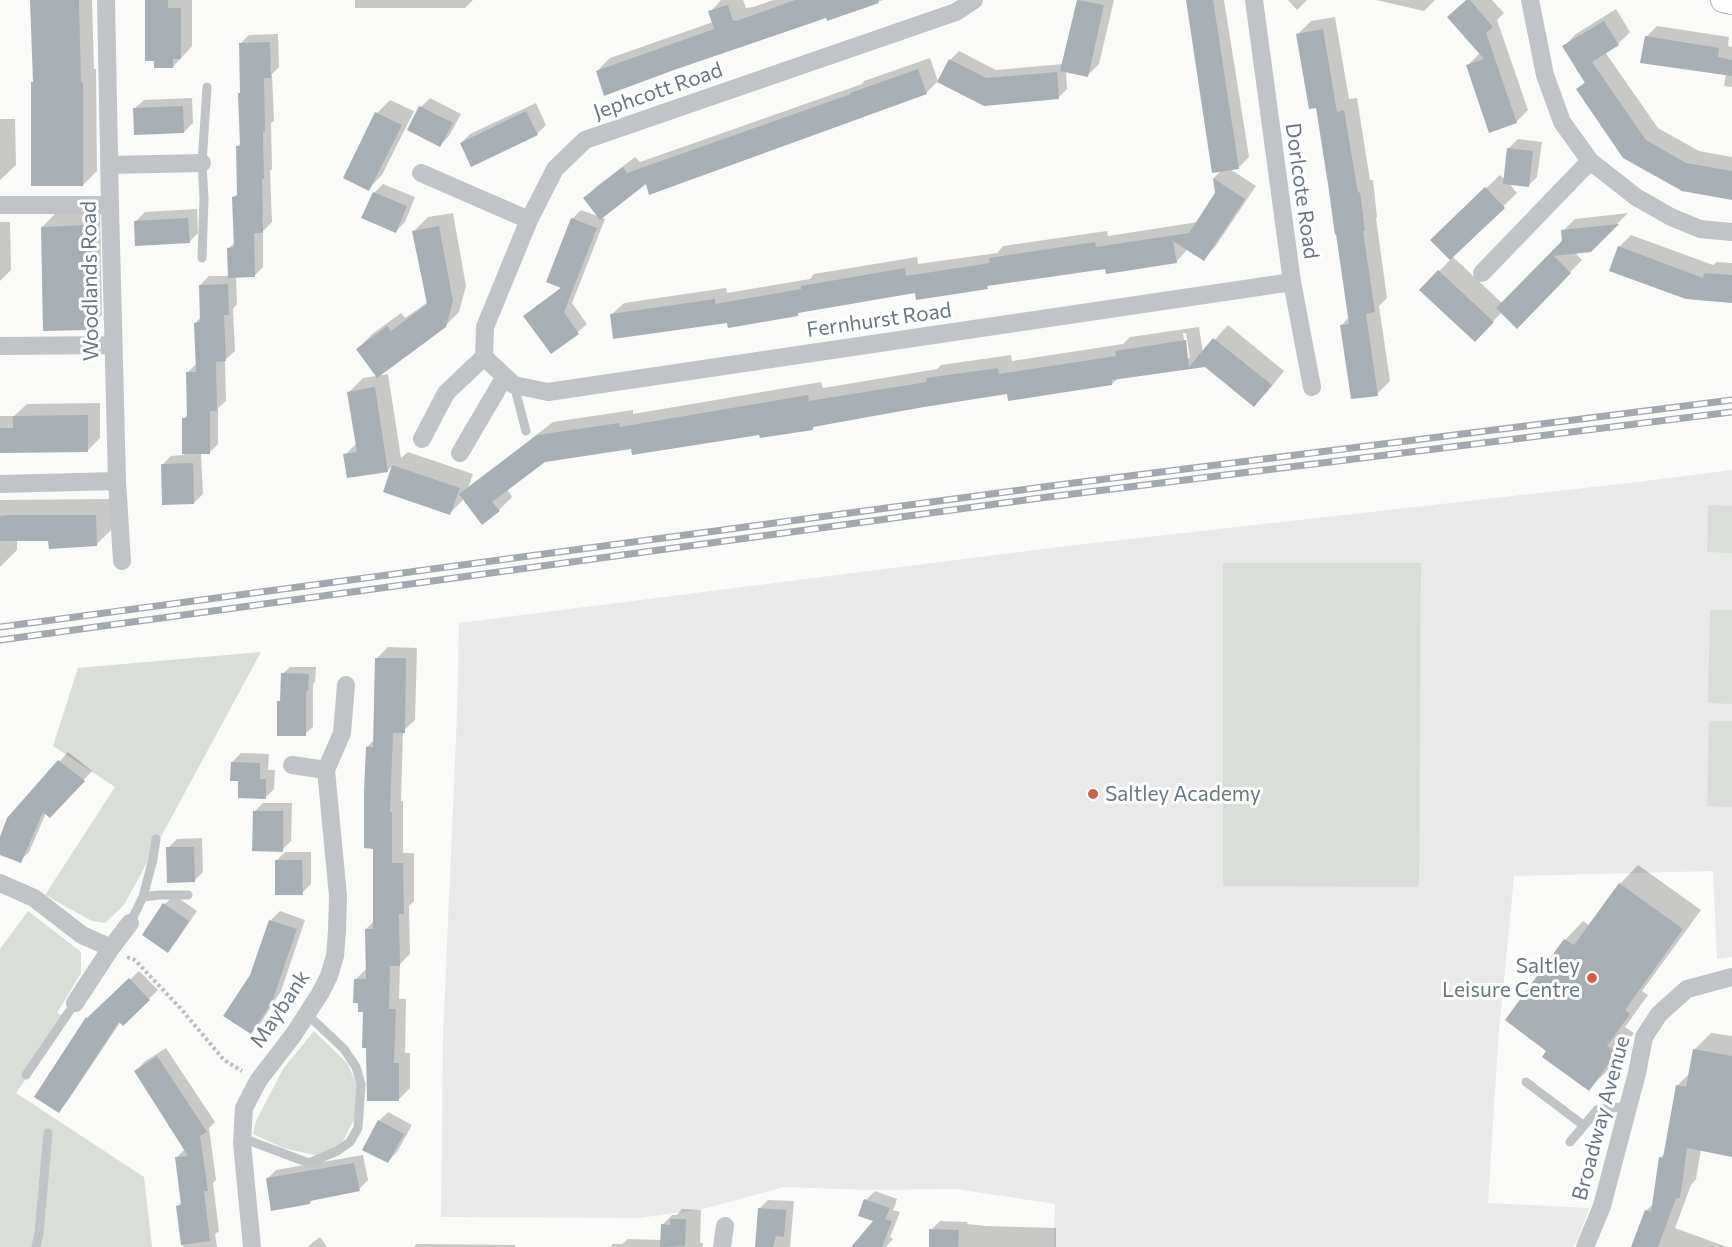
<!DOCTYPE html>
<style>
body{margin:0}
canvas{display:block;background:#fafaf8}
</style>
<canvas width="1732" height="1247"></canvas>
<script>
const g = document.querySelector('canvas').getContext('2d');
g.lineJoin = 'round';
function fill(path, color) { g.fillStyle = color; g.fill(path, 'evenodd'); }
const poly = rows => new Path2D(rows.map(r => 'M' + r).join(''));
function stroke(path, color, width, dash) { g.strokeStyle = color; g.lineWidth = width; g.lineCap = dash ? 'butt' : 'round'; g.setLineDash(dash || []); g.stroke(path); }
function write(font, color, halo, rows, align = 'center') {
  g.font = font + ' Commissioner,sans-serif'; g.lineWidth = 6; g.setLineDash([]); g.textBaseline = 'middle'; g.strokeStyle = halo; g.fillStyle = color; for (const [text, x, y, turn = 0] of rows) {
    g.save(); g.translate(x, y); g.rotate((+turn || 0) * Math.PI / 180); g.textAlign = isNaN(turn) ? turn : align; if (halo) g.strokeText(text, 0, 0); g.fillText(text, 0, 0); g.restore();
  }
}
const built = poly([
 [1732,470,1732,957,1717,959,1713,871,1514,876,1498,1042,1488,1203,1589,1208,1577,1241,1573,1247,1054,1247,1055,1204,956,1189,868,1190,784,1187,703,1209,639,1218,441,1217,443,1036,457,716,459,623,1059,547,1638,482]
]);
const green = poly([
 [1708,505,1732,506,1732,553,1707,552],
 [1223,563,1421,563,1419,887,1223,886],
 [1710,610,1732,610,1732,704,1708,703],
 [261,652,124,905,105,923,92,921,45,895,115,787,53,746,78,668],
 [1709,721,1732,721,1732,807,1707,806],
 [28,911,81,952,81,973,57,1013,68,1019,16,1093,144,1177,152,1247,0,1247,0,949],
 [314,1031,347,1063,357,1085,355,1118,340,1146,319,1156,283,1148,253,1134,255,1123,283,1069]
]);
const shadow = poly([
 [32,0,92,0,94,69,96,69,97,171,83,185,34,81],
 [146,0,192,0,192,46,173,67],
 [355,0,473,0,465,8,355,8],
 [721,0,743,0,746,8,753,7,774,0,883,0,828,19,827,17,597,71,610,58,713,22,710,12],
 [1078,0,1114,0,1099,64,1087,76,1066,71,1067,89,1058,98,984,104,950,60,959,51,996,70,1063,64],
 [1187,0,1224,0,1249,157,1238,168,1230,169,1256,186,1215,247,1203,259,1188,249,1176,262,1107,267,990,284,987,287,917,292,801,311,797,314,728,322,611,315,624,303,726,288,727,293,810,279,814,274,917,257,918,264,997,253,1003,246,1107,231,1108,236,1198,222,1216,193,1214,178,1222,170],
 [1288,0,1307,0,1297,10],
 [1376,0,1435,0,1424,11],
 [1467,0,1492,0,1504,13,1497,20,1528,110,1516,122,1467,66,1480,53],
 [1616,9,1630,32,1618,44,1605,52,1658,128,1699,151,1732,157,1732,198,1682,190,1578,89,1586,81,1564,46,1576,34],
 [1335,17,1349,99,1357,98,1370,180,1373,180,1377,217,1376,218,1387,298,1379,306,1390,381,1377,394,1341,326,1349,317,1317,106,1298,34,1311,21],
 [1657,26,1729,37,1728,46,1732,47,1732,87,1724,86,1726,74,1646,37],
 [278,34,279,67,272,74,274,121,271,123,272,169,270,171,272,222,263,231,263,267,254,276,236,276,237,304,233,309,235,351,225,360,226,401,218,408,218,444,209,453,201,453,203,494,194,503,162,465,171,456,184,455,184,418,189,413,188,372,197,363,195,323,201,317,200,285,209,276,229,276,229,248,235,242,234,197,239,193,238,146,241,143,242,92,240,44,249,35],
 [930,58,938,81,926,93,646,182,601,217,605,219,572,303,587,324,578,332,552,352,525,316,534,308,562,287,572,219,581,210,600,217,585,198,597,186,635,157,640,162,862,84,864,81],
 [192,98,193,123,184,132,134,109,144,100],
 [430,98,461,114,449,136,440,145,409,130,421,107],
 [390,100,414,111,382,175,368,189,377,113],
 [536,103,546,125,537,134,461,143,470,134],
 [0,119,15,119,16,165,0,180],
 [1518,139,1542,142,1537,177,1528,186,1509,183,1517,193,1452,256,1503,304,1564,241,1563,231,1575,219,1628,213,1591,251,1574,252,1582,260,1517,327,1502,312,1475,340,1421,290,1451,259,1432,240,1500,175,1505,180,1509,148],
 [383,184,415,197,405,222,396,231,374,193],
 [197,209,198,233,189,242,136,221,145,212],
 [100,212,102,315,88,329,42,227,56,213],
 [453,213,466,286,459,312,445,326,358,349,371,335,401,313,405,318,428,302,414,231,428,217],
 [0,222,10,222,11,270,0,281],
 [1631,235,1713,265,1717,262,1732,263,1732,302,1619,247],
 [1228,325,1284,371,1268,391,1254,405,1205,366,1118,378,1112,384,1008,393,817,424,813,428,632,447,545,461,507,489,512,497,499,510,464,499,450,513,385,491,394,464,387,471,345,455,357,443,349,392,363,378,388,374,401,458,408,452,473,474,468,488,553,422,633,410,633,414,821,382,823,388,937,369,941,365,1011,355,1012,361,1123,344,1130,337,1199,327,1203,353],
 [1183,333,1186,333,1190,358,1187,358],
 [100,403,100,438,88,450,0,452,0,416,14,416,27,404],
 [112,499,113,528,96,545,50,539,17,540,17,550,0,567,0,500],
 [388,647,417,648,415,720,403,731,401,801,403,801,403,853,414,853,414,901,409,906,410,954,400,964,399,999,406,999,405,1053,410,1053,410,1088,399,1099,365,1010,355,980,367,968,366,929,374,921,374,847,367,747,375,739,377,658],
 [290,667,316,667,315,682,313,684,313,727,305,734,279,702,282,698,282,674],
 [68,752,92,771,50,816,46,813,29,852,20,861,0,853,0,842,8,819],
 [241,753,269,754,268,770,275,770,274,789,265,798,240,779,232,762],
 [263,803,292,803,291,841,282,850,254,812],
 [202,838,203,872,194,881,168,848,177,839],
 [285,852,311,852,311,884,302,893,276,861],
 [1638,865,1701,910,1642,991,1648,995,1625,1027,1634,1033,1607,1071,1589,1089,1548,1050,1507,1020,1565,940,1583,921,1590,926,1620,884],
 [174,895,197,911,176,942,167,951,165,904],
 [280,911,305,920,281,991,260,1024,251,1032,251,975,271,920],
 [139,971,158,990,123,1024,121,1021,67,1102,58,1111,90,1018],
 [1711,1033,1732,1036,1732,1155,1701,1149,1696,1179,1691,1185,1675,1228,1727,1247,1633,1247,1646,1211,1654,1203,1660,1158,1665,1153,1678,1085,1690,1073,1694,1050],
 [166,1048,215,1122,209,1128,216,1180,213,1183,219,1231,215,1234,217,1247,183,1247,178,1206,182,1202,176,1158,185,1149,136,1071,144,1062],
 [388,1112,412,1125,397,1152,388,1161,379,1121],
 [363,1155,368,1180,359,1189,314,1198,310,1203,267,1179,276,1170],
 [875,1191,897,1199,893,1210,900,1212,890,1237,893,1239,886,1247,852,1247,876,1220,866,1200],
 [768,1200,794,1201,790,1247,756,1247,759,1209],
 [682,1209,701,1210,700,1243,703,1243,703,1247,610,1247,613,1244,622,1244,628,1239,662,1240,662,1225,672,1215,677,1215],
 [940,1221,968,1222,967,1224,986,1226,1056,1228,1056,1247,930,1247,931,1230],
 [320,1237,327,1247,307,1247],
 [416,1244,515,1245,515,1247,414,1247]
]);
const building = poly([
 [30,0,79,0,81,82,83,82,83,186,31,186,31,82,33,82],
 [145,0,168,0,168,8,181,8,181,59,173,59,173,68,154,68,154,61,145,61],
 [795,0,878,0,879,3,827,21,826,18,674,70,604,96,596,71,714,29,708,11,728,5,733,21,739,20],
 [1077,0,1104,5,1088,77,1060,71],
 [1186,0,1213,0,1239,169,1212,173],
 [1466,0,1470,0,1493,27,1486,33,1517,123,1489,133,1466,65,1484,59,1447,17],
 [1604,21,1619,45,1592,62,1646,140,1686,163,1732,171,1732,200,1682,191,1623,158,1576,89,1585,83,1562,46],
 [1323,29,1337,112,1344,110,1358,193,1360,192,1365,231,1363,231,1375,312,1366,314,1378,396,1351,399,1340,325,1349,324,1336,234,1335,235,1328,184,1316,108,1309,109,1296,34],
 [1645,36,1719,48,1718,57,1732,60,1732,76,1640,63],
 [270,42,271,78,264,78,265,131,263,132,264,179,262,179,263,233,254,233,255,277,228,278,227,248,234,247,232,197,237,196,236,146,240,146,238,93,240,93,239,43],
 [949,59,986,78,1057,72,1059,99,984,106,937,82],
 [918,69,927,94,649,195,646,184,600,220,583,198,623,167,627,173,851,94,850,93],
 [183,106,184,133,134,135,133,108],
 [419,106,453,123,440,147,407,130],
 [526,111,538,135,471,167,460,143],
 [375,112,402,125,369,191,343,178],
 [1507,148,1533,151,1529,187,1503,184],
 [1213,178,1245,199,1204,261,1173,241,1177,263,1106,274,1105,269,987,286,988,289,916,300,915,293,798,313,798,316,728,328,727,323,613,339,610,314,715,299,715,304,801,289,801,286,905,268,906,276,990,263,989,258,1095,242,1096,247,1189,233,1215,193],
 [1485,187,1505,208,1450,260,1430,240],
 [373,192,407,206,396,233,361,218],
 [188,218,190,243,135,246,134,221],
 [571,218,597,228,564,312,579,334,551,354,523,316,561,288,546,282],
 [1619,224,1591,252,1554,256,1571,273,1517,329,1496,308,1562,241,1561,230],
 [86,225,88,330,43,331,41,227],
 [439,226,453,301,446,327,377,378,356,349,387,326,391,331,427,304,412,231],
 [1618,246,1703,278,1704,273,1732,275,1732,303,1686,299,1609,271],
 [1438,270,1494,322,1475,342,1419,290],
 [228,284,229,315,224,315,226,361,216,362,217,411,210,411,210,454,182,454,182,418,187,418,186,372,196,372,194,323,200,322,199,285],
 [1213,338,1272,385,1254,407,1205,367,1112,380,1112,385,1008,401,1007,394,924,407,813,427,813,430,760,438,759,435,632,455,631,449,545,462,492,502,500,511,482,525,459,494,537,435,619,423,620,427,808,395,809,401,927,382,926,378,998,368,999,374,1116,356,1115,351,1186,340,1189,367],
 [375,387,388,472,347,478,343,454,357,452,347,392],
 [88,415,88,452,0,453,0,428,13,428,13,416],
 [193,463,194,504,162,505,161,464],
 [392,465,460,488,450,515,383,492],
 [8,515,96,515,97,546,49,549,48,541,0,541,0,516],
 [375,658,406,658,405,733,393,733,390,812,392,812,392,863,403,863,404,914,399,914,400,966,390,966,389,1009,396,1009,394,1063,399,1063,399,1101,367,1101,366,1048,362,1048,363,1012,358,1012,358,1003,353,1003,354,979,366,979,365,929,373,929,373,849,364,848,364,791,366,747,373,747],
 [281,673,309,674,308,691,306,691,306,736,277,736,277,701,280,701],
 [58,760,85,781,50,818,43,812,21,863,0,855,0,837,7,818],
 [231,762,260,763,260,779,266,779,266,799,238,798,238,781,230,781],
 [253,811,283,811,283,852,252,851],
 [166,847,194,847,195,882,167,883],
 [275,860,302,860,303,895,275,895],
 [1619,883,1683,929,1625,1010,1630,1014,1607,1046,1617,1052,1589,1091,1542,1057,1546,1051,1505,1020,1564,939,1574,945],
 [163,903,189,921,168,953,142,935],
 [269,920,297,929,272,1002,251,1034,223,1016,250,975],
 [129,978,150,1000,123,1026,119,1022,59,1113,34,1097,86,1017,87,1018],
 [1693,1049,1732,1056,1732,1157,1687,1148,1680,1198,1676,1198,1658,1247,1631,1247,1645,1210,1651,1212,1659,1157,1663,1158,1676,1085,1686,1087],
 [157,1056,207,1132,200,1136,208,1191,204,1191,210,1241,181,1245,176,1206,181,1205,175,1157,188,1156,134,1071],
 [378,1120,404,1134,388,1163,362,1150],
 [354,1163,360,1191,310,1201,310,1204,271,1211,266,1178],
 [864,1199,890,1208,885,1219,892,1221,882,1247,851,1247,873,1221,858,1216],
 [758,1208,786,1210,784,1237,776,1236,773,1247,755,1247],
 [670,1219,686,1219,685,1246,660,1247,661,1224,670,1225],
 [929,1229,959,1230,958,1247,929,1247]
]);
const path = poly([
 [127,957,135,960,182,1010,224,1060,242,1071]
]);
const lane = poly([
 [202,258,204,199,202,163,207,87],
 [514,385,526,431],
 [143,897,159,895,188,895],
 [130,923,143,897,153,859,156,839],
 [26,1075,75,1003],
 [1526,1082,1583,1125],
 [242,1138,309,1163,337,1151,350,1142,358,1128,361,1084,356,1067,344,1049,307,1014],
 [1570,1142,1597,1110,1628,1106],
 [36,1247,39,1233,48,1133]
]);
const street = poly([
 [106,0,110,205,117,481,122,561],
 [1254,0,1292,282,1312,387],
 [1530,0,1545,75,1562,122,1590,161,1636,197,1671,217,1700,229,1732,232],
 [110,165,202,163],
 [421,173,529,220],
 [0,205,110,205],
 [1482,273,1590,161],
 [0,346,114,345],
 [484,357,514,385,548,392,1292,282],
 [484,357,485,327,529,220,555,169,585,140,956,12,974,0],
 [422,439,446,393,484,357],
 [460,453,504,378],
 [0,484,117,481],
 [292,765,326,770],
 [0,883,34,898,82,935,111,948,130,923],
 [75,1003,111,948],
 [252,1247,242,1143,244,1108,258,1081,294,1034,321,992,329,976,335,956,337,931,338,896,326,770,342,733,346,685],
 [722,1247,725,1226],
 [1585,1247,1602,1206,1637,1073,1644,1037,1659,1014,1687,989,1732,977]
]);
const secondary = poly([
 [1723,0,1732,2]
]);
const rail = poly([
 [0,627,1058,485,1732,400],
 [0,640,1040,498,1732,412]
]);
const markers = [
 [1093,794,6,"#ce6144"],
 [1592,978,6,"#ce6144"]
];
const streetNames = [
 ["Jephcott Road",658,91,-19],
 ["Dorlcote Road",1302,191,82],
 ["Woodlands Road",90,281,-91],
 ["Fernhurst Road",879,320,-8],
 ["Maybank",280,1009,-56],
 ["Broadway Avenue",1601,1118,-75]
];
const poiNames = [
 ["Saltley Academy",1105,794],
 ["Saltley",1580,966,"right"],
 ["Leisure Centre",1580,990,"right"]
];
fill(built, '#e8e9e8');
fill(green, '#daded8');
fill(shadow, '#0003');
fill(building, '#a8afb4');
stroke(secondary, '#b2b8bc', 26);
stroke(path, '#babdc0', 4, [3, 3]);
stroke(lane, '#c0c4c7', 9);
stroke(street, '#c0c4c7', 18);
stroke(secondary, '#fff', 24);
stroke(rail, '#a2a8ad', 7);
stroke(rail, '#fff', 4.5, [14]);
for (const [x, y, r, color] of markers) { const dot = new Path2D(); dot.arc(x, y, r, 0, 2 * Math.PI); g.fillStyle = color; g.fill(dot); stroke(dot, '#fff', 2); }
write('21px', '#68767f', '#fff', streetNames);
write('21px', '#68767f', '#fff', poiNames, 'left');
</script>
